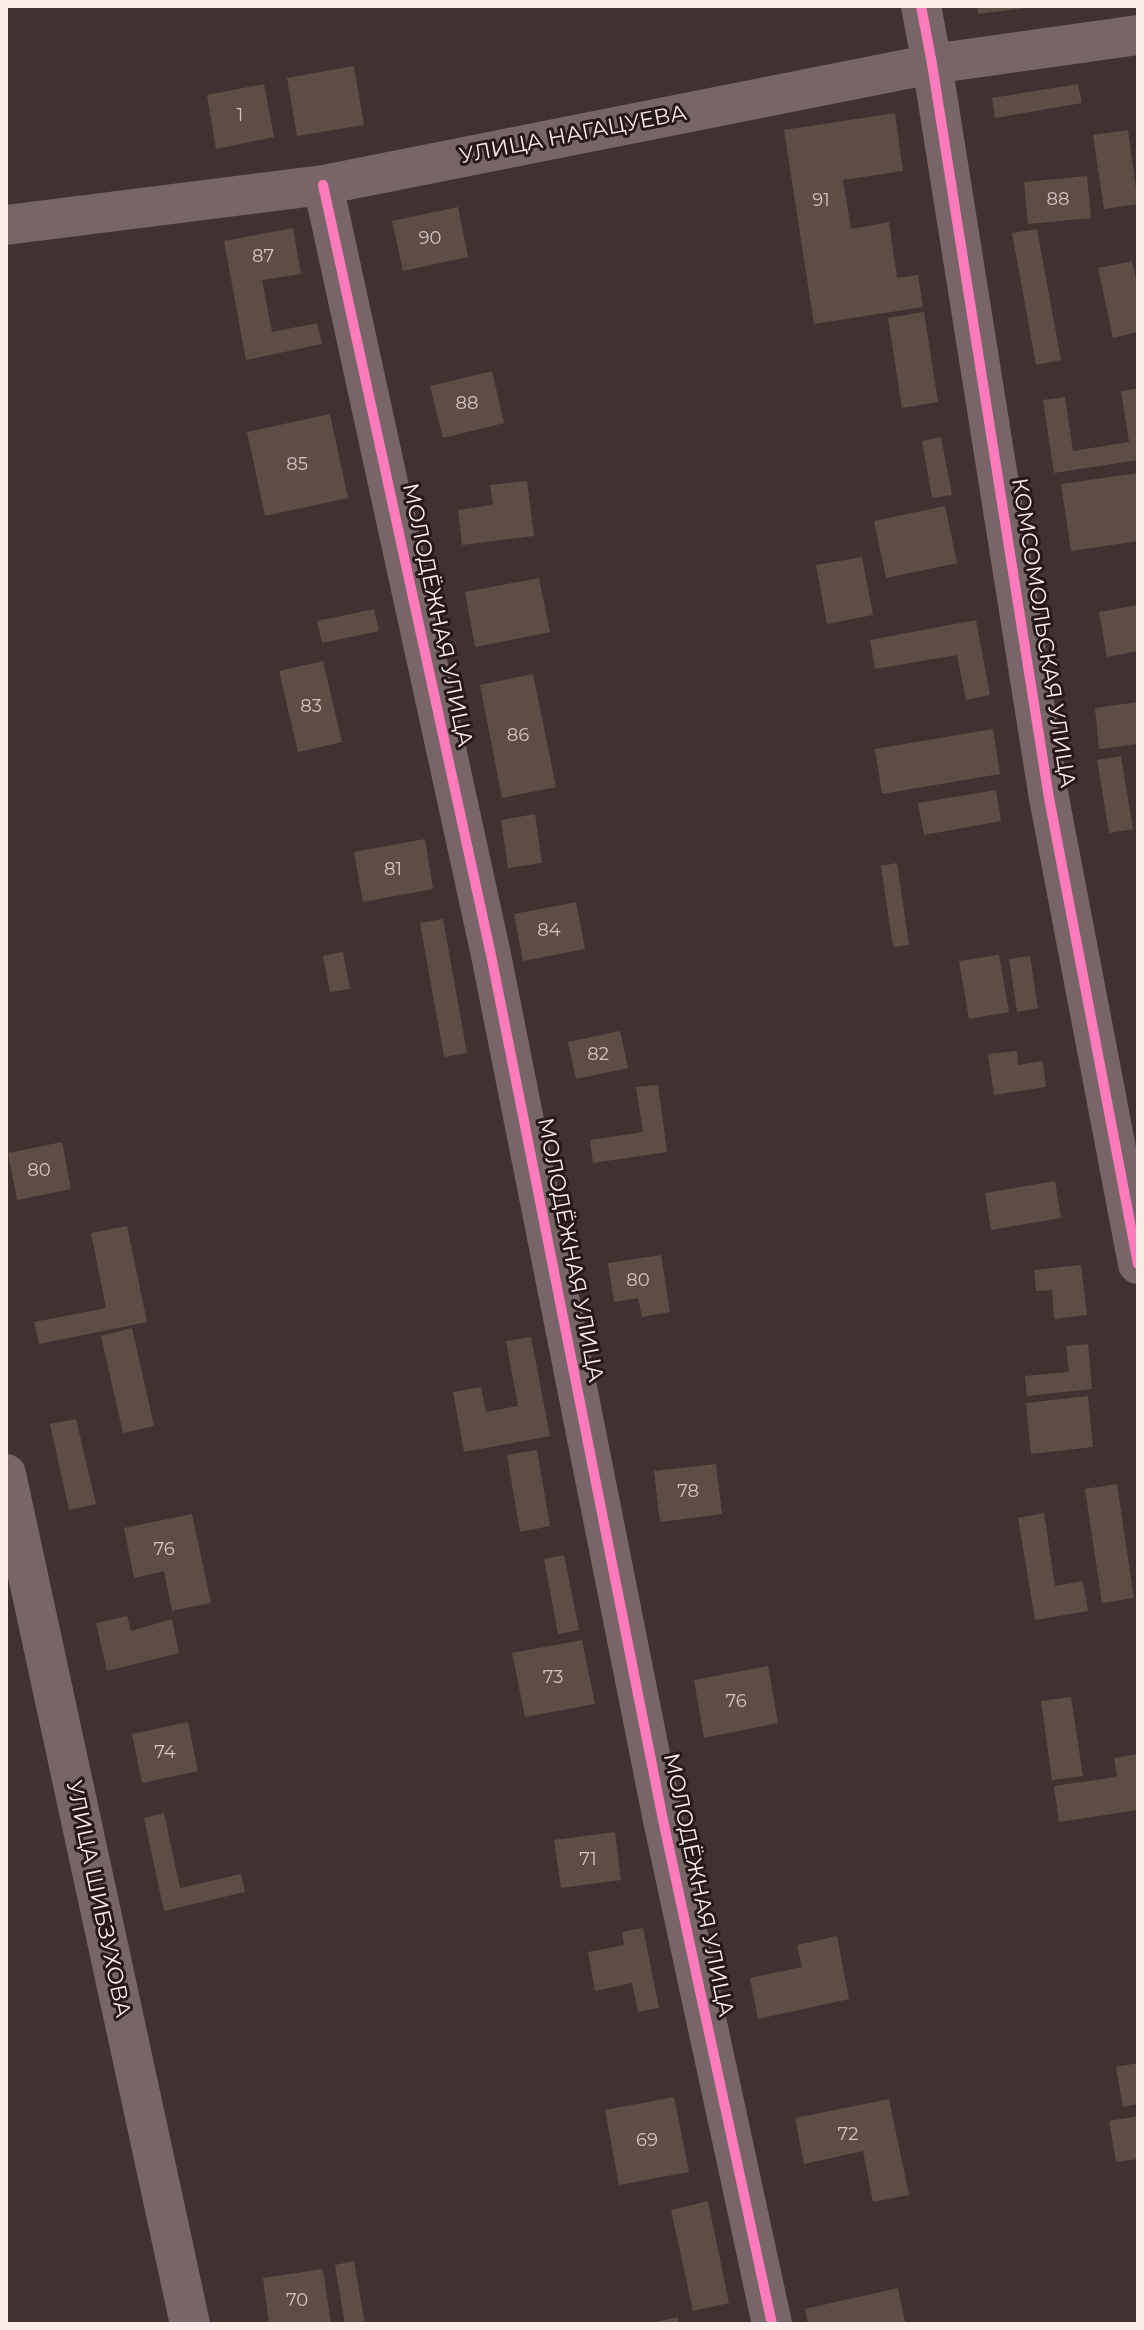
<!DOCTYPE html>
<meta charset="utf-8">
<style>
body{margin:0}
#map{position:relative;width:1144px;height:2330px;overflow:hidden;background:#3f3230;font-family:Montserrat,sans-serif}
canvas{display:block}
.frame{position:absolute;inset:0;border:8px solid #fbebe9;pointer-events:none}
</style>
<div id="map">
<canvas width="1144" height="2330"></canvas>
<div class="frame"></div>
</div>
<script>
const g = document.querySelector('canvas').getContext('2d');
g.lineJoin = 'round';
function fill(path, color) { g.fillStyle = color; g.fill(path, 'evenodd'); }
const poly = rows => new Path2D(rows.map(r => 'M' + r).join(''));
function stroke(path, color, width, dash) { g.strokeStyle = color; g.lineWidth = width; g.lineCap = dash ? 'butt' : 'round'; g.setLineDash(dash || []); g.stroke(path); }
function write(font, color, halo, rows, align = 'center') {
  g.font = font + ' Montserrat,sans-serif'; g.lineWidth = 6; g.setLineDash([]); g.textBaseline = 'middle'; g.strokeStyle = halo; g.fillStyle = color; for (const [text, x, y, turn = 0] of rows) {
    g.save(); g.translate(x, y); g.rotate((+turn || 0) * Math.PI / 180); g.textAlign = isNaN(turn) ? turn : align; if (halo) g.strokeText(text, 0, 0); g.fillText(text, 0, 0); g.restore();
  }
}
const building = poly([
 [977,6,1025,6,1025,8,978,14],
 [354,66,364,125,297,136,287,78],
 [264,84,274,137,216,149,207,95],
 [1078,84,1082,103,995,118,992,98],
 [895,113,903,171,843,180,851,229,889,222,897,278,918,275,923,307,814,324,784,130],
 [1128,130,1138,204,1104,209,1093,135],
 [1087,176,1091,218,1028,224,1024,182],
 [458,207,468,257,403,271,392,221],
 [293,228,301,274,262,280,272,332,317,323,322,344,246,360,224,241],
 [1037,229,1061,360,1036,365,1012,233],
 [1132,261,1138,289,1138,332,1113,338,1098,268],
 [924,312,938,402,902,408,888,318],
 [492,371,504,423,443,438,430,386],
 [1136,389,1138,460,1054,473,1043,400,1065,397,1073,451,1129,442,1121,391],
 [330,414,348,498,265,516,247,432],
 [941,437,952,495,932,498,922,441],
 [1138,473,1138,541,1071,551,1061,484],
 [527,481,534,536,462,545,458,510,493,505,490,485],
 [945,506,957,563,886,578,874,521],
 [862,557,873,615,827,624,816,565],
 [539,578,550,632,475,647,465,592],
 [1138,605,1138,651,1107,657,1099,612],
 [374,609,379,631,322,643,317,621],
 [976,620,990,695,966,700,957,655,875,669,870,640],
 [323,661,342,742,298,752,279,671],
 [533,674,556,787,502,798,480,685],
 [1138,702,1138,744,1099,749,1095,708],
 [993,729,1000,774,882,794,875,749],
 [1121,756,1133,829,1109,833,1097,760],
 [996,790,1001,821,924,835,918,803],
 [535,814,542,863,508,868,501,820],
 [425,839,433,889,363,902,354,852],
 [897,863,909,945,893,947,881,866],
 [576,902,585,949,523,961,514,914],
 [443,919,467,1053,444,1057,420,923],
 [343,952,350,989,330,992,323,956],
 [999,955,1009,1012,969,1019,959,961],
 [1030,956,1038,1008,1017,1012,1009,959],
 [620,1031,628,1068,576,1079,568,1042],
 [1017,1051,1018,1065,1043,1061,1046,1087,994,1095,988,1054],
 [658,1085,667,1152,593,1163,590,1140,643,1132,636,1087],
 [62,1142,71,1189,17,1200,8,1153],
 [1055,1181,1061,1218,991,1230,985,1193],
 [127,1226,147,1322,39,1344,34,1322,106,1308,91,1233],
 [661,1255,670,1312,642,1317,638,1298,614,1302,608,1263],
 [1081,1265,1087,1315,1054,1319,1052,1290,1036,1291,1034,1270],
 [132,1328,154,1426,123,1433,101,1336],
 [531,1337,550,1436,464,1452,453,1392,481,1387,486,1412,518,1406,506,1341],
 [1088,1344,1092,1389,1027,1396,1025,1376,1069,1372,1066,1346],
 [1088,1396,1093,1447,1031,1454,1026,1403],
 [76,1419,96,1504,69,1510,50,1424],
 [537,1450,550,1526,520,1532,507,1455],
 [716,1464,722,1514,660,1522,654,1471],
 [1117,1484,1134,1598,1102,1603,1085,1489],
 [1044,1513,1055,1586,1083,1581,1088,1611,1035,1620,1018,1518],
 [192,1514,211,1603,172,1611,164,1571,134,1578,124,1528],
 [564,1555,579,1630,558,1634,544,1559],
 [127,1616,131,1631,172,1619,179,1653,107,1671,96,1623],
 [582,1640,595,1704,525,1717,512,1653],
 [768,1666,778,1723,704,1738,694,1680],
 [1071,1697,1083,1776,1052,1780,1041,1701],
 [188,1722,198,1771,142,1783,132,1734],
 [1138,1754,1138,1810,1059,1822,1054,1786,1117,1777,1114,1758],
 [164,1813,180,1888,241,1874,245,1892,164,1911,144,1818],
 [615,1832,621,1880,561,1888,554,1840],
 [643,1928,659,2008,638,2012,632,1983,595,1991,588,1952,624,1945,622,1932],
 [837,1936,849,1999,758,2019,750,1978,802,1967,797,1945],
 [1138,2063,1138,2104,1123,2107,1116,2067],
 [674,2097,689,2172,619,2185,605,2110],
 [889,2099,909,2195,873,2202,863,2151,804,2164,795,2118],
 [1138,2116,1138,2159,1116,2162,1109,2121],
 [708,2201,729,2303,693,2311,671,2210],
 [354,2261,365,2324,345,2324,335,2265],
 [323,2269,331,2324,269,2324,263,2278],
 [898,2288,905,2322,808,2324,805,2309],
 [678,2317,679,2324,652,2324,651,2323]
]);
const minor = poly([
 [921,6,932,64,1049,798,1138,1264],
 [323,185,491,955,663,1820,772,2324],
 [6,225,323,185,932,64,1138,35],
 [6,1474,190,2324]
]);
const cycleway = poly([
 [921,6,932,64,1049,798,1138,1264],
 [323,185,491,955,663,1820,772,2324]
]);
const numberNames = [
 ["1",240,116],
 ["88",1058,200],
 ["91",821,201],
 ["90",430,239],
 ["87",263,257],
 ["88",467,404],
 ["85",297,465],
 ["83",311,707],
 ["86",518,736],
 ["81",393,870],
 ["84",549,931],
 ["82",598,1055],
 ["80",39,1171],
 ["80",638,1281],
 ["78",688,1492],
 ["76",164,1550],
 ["73",553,1678],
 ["76",736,1702],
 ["74",165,1753],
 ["71",588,1860],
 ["72",848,2135],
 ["69",647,2141],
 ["70",297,2301]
];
const streetNames = [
 ["УЛИЦА НАГАЦУЕВА",573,135,-11],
 ["МОЛОДЁЖНАЯ УЛИЦА",437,615,78],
 ["КОМСОМОЛЬСКАЯ УЛИЦА",1043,633,81],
 ["МОЛОДЁЖНАЯ УЛИЦА",570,1250,79],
 ["МОЛОДЁЖНАЯ УЛИЦА",698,1885,78],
 ["УЛИЦА ШИБЗУХОВА",98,1899,78]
];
fill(building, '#5e4d44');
stroke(minor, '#786567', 40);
stroke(cycleway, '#fd7abc', 10);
write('18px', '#d4c4c0', null, numberNames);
write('22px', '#fbebe9', '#241917', streetNames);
</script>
